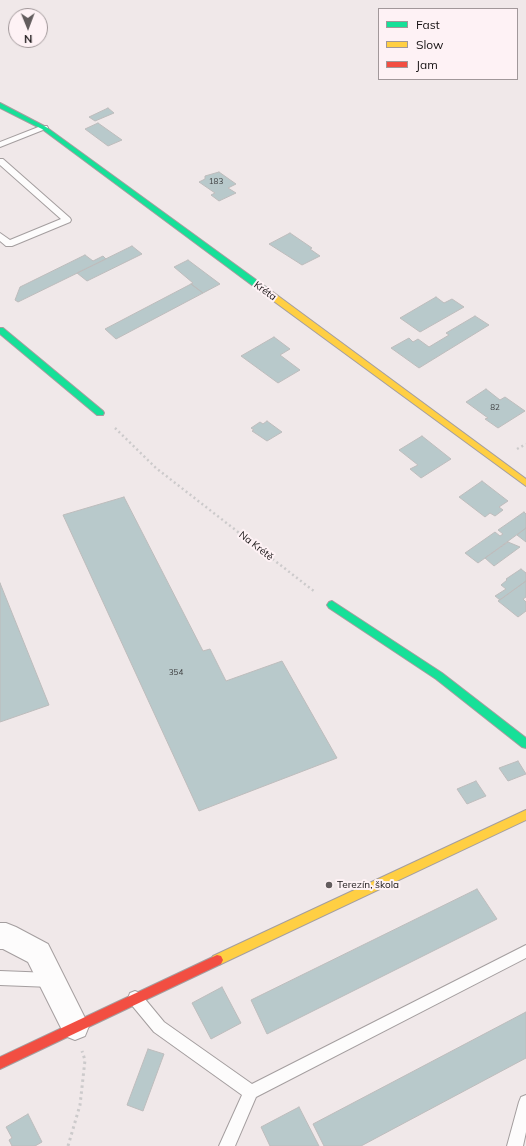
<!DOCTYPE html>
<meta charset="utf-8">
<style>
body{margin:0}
#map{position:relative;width:526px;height:1146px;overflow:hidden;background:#f0e8e9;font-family:Mulish,sans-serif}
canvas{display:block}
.legend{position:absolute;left:378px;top:8px;width:140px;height:72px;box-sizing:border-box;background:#fef2f5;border:1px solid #a1989a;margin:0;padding:5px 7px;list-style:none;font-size:12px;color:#151112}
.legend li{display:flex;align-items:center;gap:8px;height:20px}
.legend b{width:20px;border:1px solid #a1989a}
.north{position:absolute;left:8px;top:8px;width:40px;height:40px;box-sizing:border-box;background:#fef2f5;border:1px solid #a1989a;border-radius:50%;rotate:179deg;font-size:11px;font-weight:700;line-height:16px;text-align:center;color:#151112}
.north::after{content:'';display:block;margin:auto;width:14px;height:18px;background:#625c5d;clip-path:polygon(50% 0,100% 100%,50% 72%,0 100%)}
</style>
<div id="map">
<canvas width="526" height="1146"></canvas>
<ul class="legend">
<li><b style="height:5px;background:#16e098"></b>Fast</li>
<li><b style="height:5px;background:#ffcf43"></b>Slow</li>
<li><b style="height:5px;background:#f24e42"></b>Jam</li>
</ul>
<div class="north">N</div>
</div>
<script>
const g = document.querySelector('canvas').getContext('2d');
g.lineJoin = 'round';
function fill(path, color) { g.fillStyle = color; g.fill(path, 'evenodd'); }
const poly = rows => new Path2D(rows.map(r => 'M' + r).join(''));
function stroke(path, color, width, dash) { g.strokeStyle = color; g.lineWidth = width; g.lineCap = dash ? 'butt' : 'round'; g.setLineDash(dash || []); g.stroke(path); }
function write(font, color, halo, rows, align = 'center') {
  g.font = font + ' Mulish,sans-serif'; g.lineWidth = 4; g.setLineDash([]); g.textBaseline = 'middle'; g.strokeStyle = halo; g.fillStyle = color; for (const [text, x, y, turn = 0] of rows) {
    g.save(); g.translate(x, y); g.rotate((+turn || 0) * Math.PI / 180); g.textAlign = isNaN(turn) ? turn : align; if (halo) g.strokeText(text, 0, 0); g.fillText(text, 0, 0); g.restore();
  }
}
const building = poly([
 [108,108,114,113,95,121,89,117,108,108],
 [98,123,122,140,108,146,85,129,98,123],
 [219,172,236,184,228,188,236,193,219,201,211,195,215,193,199,182,205,179,205,176,219,172],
 [290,233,312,248,310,249,320,256,302,265,269,244,290,233],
 [132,246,142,254,87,281,77,273,132,246],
 [85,255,93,261,103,256,106,259,18,302,15,300,20,287,85,255],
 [188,260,220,284,203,293,191,284,193,283,174,267,188,260],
 [191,284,203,293,116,339,105,329,191,284],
 [436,297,444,303,452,299,464,307,420,332,400,318,436,297],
 [475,316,489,325,419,368,391,348,409,338,413,342,418,339,429,347,449,335,446,333,475,316],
 [274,337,290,349,280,355,300,370,278,383,241,356,274,337],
 [486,389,500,400,505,397,525,411,498,428,485,419,488,418,466,402,486,389],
 [267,421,282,432,267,441,252,431,254,430,251,428,260,422,263,424,267,421],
 [422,436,451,459,421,478,410,469,418,465,399,450,422,436],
 [482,481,508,501,499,507,503,510,495,516,490,513,485,517,459,497,482,481],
 [124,497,203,651,210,649,226,681,282,661,337,758,199,811,63,515,124,497],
 [524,512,526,514,526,528,485,558,478,563,465,553,495,532,500,536,503,534,498,530,524,512],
 [526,528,526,542,517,535,526,528],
 [508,542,520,547,494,566,485,558,508,542],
 [521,569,526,573,526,581,500,600,495,596,506,589,501,585,507,580,506,579,521,569],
 [526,581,526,597,523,599,526,602,526,611,518,617,498,601,526,581],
 [0,583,49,705,0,722,0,583],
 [518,761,526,774,508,781,499,768,518,761],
 [476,781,486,796,467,804,457,789,476,781],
 [477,889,497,919,267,1034,251,1000,477,889],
 [222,987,241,1023,211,1039,192,1003,222,987],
 [526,1012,526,1058,361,1146,324,1146,313,1124,526,1012],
 [148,1049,164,1054,143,1111,127,1105,148,1049],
 [299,1107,319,1146,270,1146,261,1127,299,1107],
 [28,1114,42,1142,35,1146,12,1146,9,1140,12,1138,6,1127,28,1114]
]);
const pathFar1 = poly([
 [115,428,156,468,315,592],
 [517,449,526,444]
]);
const path = poly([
 [68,1146,80,1105,85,1060,82,1051]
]);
const lane = poly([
 [41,126,47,126,48,128,0,147,0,142,41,126],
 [0,159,3,159,70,218,71,220,70,222,12,246,6,246,0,241,0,233,10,240,61,219,0,165,0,159],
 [526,945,526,958,256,1097,235,1146,219,1146,242,1095,154,1032,130,1003,128,998,130,993,135,991,140,993,164,1022,252,1084,526,945],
 [0,971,51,973,56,975,58,980,56,985,51,987,0,985,0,971],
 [526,1095,526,1132,523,1146,507,1146,519,1102,521,1097,526,1095]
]);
const street = poly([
 [0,923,6,923,16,927,48,944,89,1026,85,1036,75,1040,65,1036,28,962,3,949,0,949,0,923]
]);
const fast = poly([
 [0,103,46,127,270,290,270,294,264,294,42,129,0,108,0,103],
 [0,328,3,328,103,411,104,413,103,415,97,415,0,334,0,328],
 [332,601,442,673,526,738,526,748,522,747,436,679,329,608,327,605,329,602,332,601]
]);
const slow = poly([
 [264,290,270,290,526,479,526,486,264,294,264,290],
 [526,810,526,820,221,964,217,965,213,964,211,960,213,956,526,810]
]);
const jam = poly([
 [217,955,221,956,223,960,221,964,0,1069,0,1057,217,955]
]);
const markers = [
 [329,885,4,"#625c5d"]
];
const numberNames = [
 ["183",216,182],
 ["82",495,408],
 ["354",176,673]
];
const streetNames = [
 ["Kréta",265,291,36],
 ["Na Krétě",256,546,38]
];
const poiNames = [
 ["Terezín, škola",337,885]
];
fill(building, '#b8c9cb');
stroke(building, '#bdbcbc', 1);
stroke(lane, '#a49e9f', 2);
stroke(street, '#a49e9f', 2);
stroke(fast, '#a49e9f', 2);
stroke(slow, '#a49e9f', 2);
stroke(jam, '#a49e9f', 2);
stroke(pathFar1, '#cccacb', 2.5, [2, 3]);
stroke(path, '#cccacb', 3, [2.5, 3.5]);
fill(lane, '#fdfcfc');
fill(street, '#fdfcfc');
fill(fast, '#16e098');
fill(slow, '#ffcf43');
fill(jam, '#f24e42');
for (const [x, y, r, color] of markers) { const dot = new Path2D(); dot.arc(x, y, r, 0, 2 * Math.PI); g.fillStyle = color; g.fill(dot); stroke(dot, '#fef2f5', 1.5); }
write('8px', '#3e3f40', null, numberNames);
write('10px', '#151112', '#fef2f5', streetNames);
write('10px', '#151112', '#fef2f5', poiNames, 'left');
</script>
